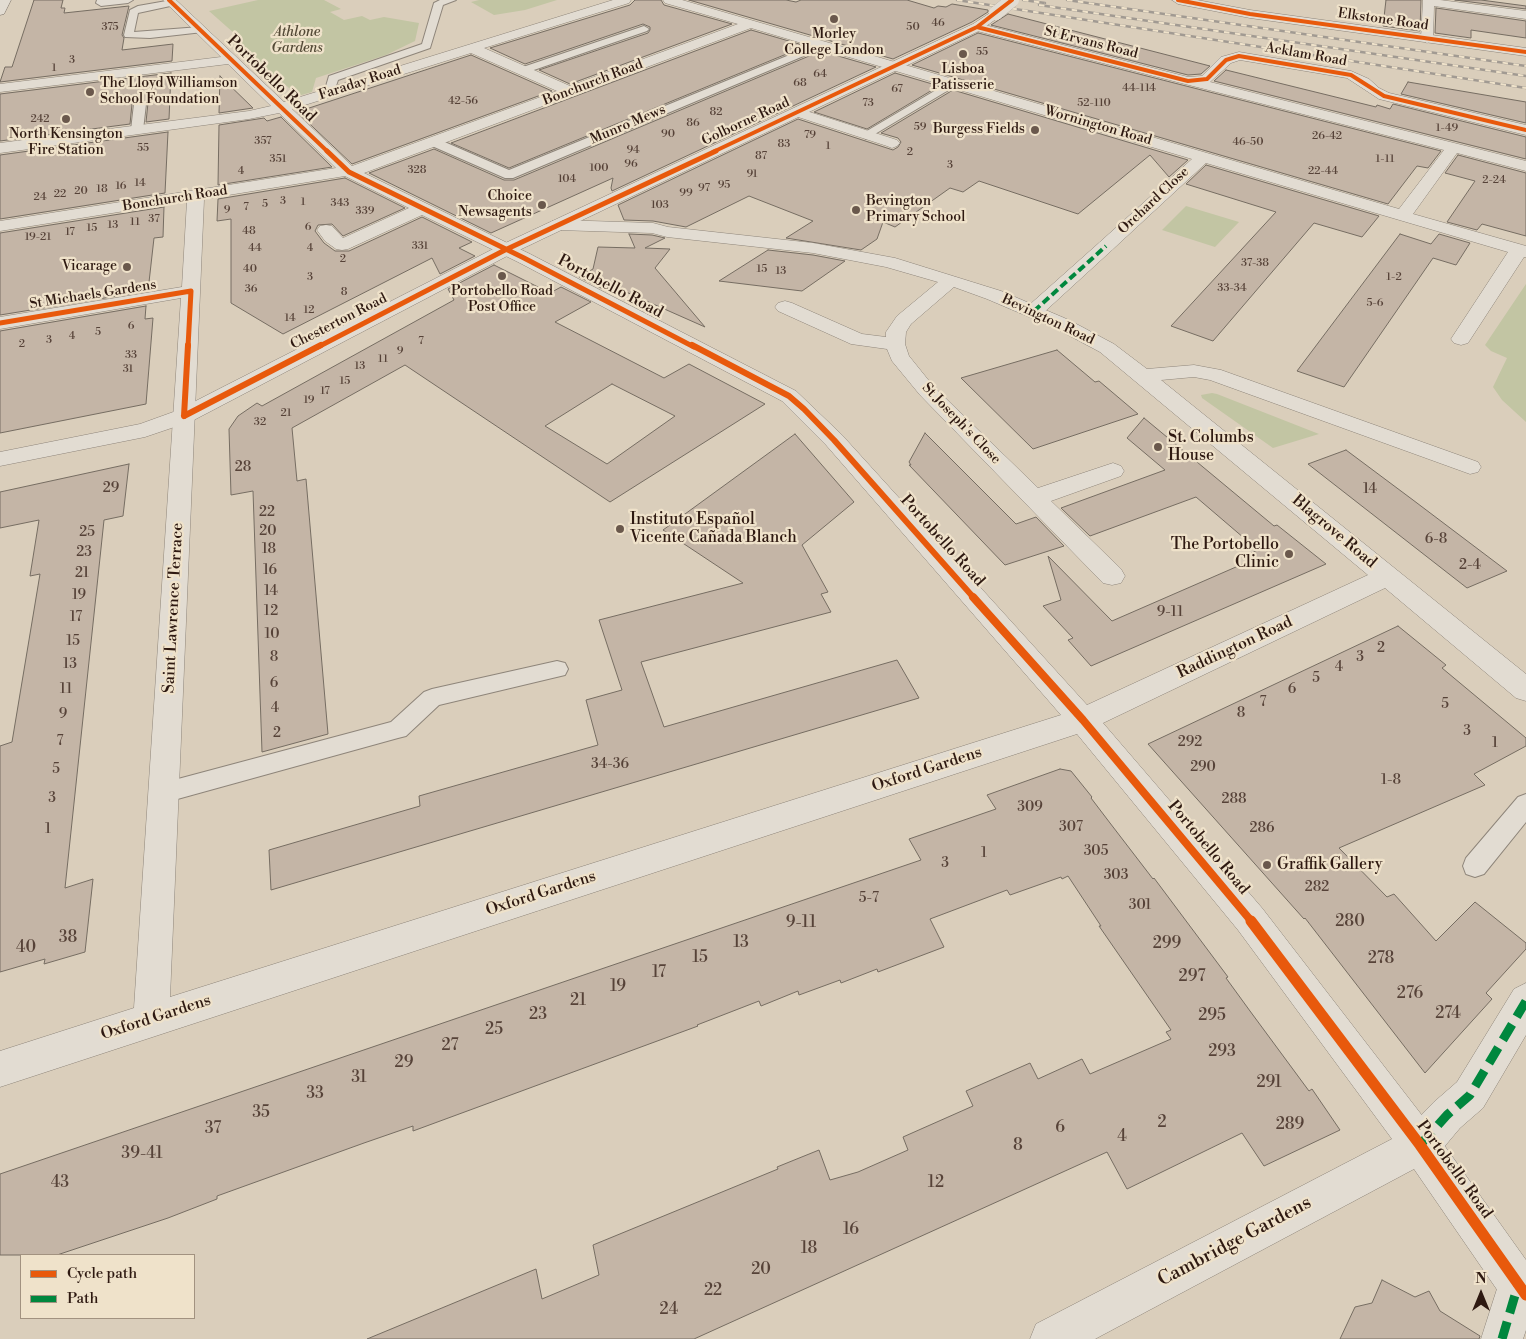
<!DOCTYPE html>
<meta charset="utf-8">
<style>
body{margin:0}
#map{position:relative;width:1526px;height:1339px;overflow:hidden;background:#dacebb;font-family:"Libre Bodoni",serif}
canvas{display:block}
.legend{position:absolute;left:20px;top:1254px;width:175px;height:65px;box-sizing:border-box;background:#efe2ca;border:1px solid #a29280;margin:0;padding:6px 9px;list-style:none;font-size:15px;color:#2e1911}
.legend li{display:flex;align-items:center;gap:10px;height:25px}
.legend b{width:25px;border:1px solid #a29280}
.north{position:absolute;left:1456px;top:1269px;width:50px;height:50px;-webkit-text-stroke:4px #efe2ca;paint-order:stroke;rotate:0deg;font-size:14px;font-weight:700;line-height:20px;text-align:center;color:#2e1911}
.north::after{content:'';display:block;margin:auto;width:18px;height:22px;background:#2e1911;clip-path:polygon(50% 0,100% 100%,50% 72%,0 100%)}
</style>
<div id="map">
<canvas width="1526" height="1339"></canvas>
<ul class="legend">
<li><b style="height:6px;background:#e8590c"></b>Cycle path</li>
<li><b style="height:6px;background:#00873e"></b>Path</li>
</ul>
<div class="north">N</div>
</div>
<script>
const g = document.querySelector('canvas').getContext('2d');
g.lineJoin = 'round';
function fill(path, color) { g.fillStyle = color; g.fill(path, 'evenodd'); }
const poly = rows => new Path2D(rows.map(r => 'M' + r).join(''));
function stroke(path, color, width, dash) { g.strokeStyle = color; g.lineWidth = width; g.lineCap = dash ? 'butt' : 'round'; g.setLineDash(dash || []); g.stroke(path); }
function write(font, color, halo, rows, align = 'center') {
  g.font = font + ' "Libre Bodoni",serif'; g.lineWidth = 4.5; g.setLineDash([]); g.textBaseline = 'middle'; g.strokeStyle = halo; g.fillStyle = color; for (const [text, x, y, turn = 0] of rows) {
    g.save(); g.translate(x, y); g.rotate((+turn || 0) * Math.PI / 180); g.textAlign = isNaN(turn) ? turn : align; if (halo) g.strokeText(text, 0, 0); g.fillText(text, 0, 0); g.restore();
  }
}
const green = poly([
 [258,0,324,0,341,9,330,12,344,20,362,16,370,20,384,17,419,23,415,41,386,55,316,78,312,92,298,96,236,41,235,34,209,11],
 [479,0,557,0,525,10,494,15,471,2],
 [1186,206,1239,222,1215,247,1162,230],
 [1526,284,1526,422,1502,400,1493,387,1507,358,1491,351,1485,345],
 [1212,393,1217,394,1319,434,1273,448,1202,398,1201,395]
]);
const building = poly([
 [34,0,63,0,61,8,65,8,64,13,129,6,122,35,124,38,122,50,173,44,172,61,0,82,5,67,12,67,34,0],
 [635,0,661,0,664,5,732,24,570,84,539,70,648,33,650,30,650,27,643,24,525,64,490,48,630,5,635,0],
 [689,0,786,0,796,2,801,0,907,0,934,8,938,6,946,7,952,4,988,10,988,12,972,22,893,59,689,0],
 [1386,0,1421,0,1420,31,1383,26,1386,0],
 [1455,0,1481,0,1526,6,1526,9,1455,0],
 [1436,8,1526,21,1526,38,1471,30,1471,38,1435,33,1436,8],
 [1008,14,1210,66,1201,74,1188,75,991,25,1008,14],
 [751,30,806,46,509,168,451,143,751,30],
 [978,33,1441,151,1428,168,1417,166,1388,204,912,65,978,33],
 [821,51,876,67,612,191,611,188,613,178,491,233,369,173,434,149,504,180,514,180,821,51],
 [471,55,552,91,352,164,297,112,471,55],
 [1226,70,1376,107,1377,105,1390,109,1393,104,1526,137,1526,159,1214,81,1226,70],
 [171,73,169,119,146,122,148,103,139,99,132,104,130,124,0,141,0,94,171,73],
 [895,73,939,86,867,129,814,112,895,73],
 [220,76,253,108,219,113,220,76],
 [1408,82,1526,102,1526,123,1401,94,1408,82],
 [953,90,1188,160,1169,177,1150,155,1078,214,979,181,963,192,950,188,895,227,883,222,877,239,861,250,786,238,813,221,749,196,686,227,653,221,624,220,618,205,798,119,893,150,898,147,901,142,898,138,881,133,953,90],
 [281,117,332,167,218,185,219,125,264,118,267,121,281,117],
 [168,132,165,193,0,219,0,155,168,132],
 [1458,155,1526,173,1526,236,1482,224,1477,230,1447,222,1475,181,1445,173,1458,155],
 [1206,165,1379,216,1362,237,1314,223,1213,341,1171,326,1276,212,1186,184,1206,165],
 [345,178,405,208,343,236,332,224,318,225,315,231,324,243,335,251,349,251,422,217,472,242,459,248,475,256,440,274,432,258,283,334,231,303,231,219,217,221,218,199,345,178],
 [164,207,163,237,154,238,148,291,0,315,0,233,164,207],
 [629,234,652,235,665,238,645,248,670,249,655,268,705,327,617,288,609,292,579,277,593,269,598,247,635,248,629,234],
 [1400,234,1431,244,1439,234,1470,243,1456,265,1433,258,1344,387,1297,371,1400,234],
 [768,250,813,255,845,261,802,291,719,281,768,250],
 [494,265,550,293,561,287,591,302,555,322,664,378,689,364,765,404,610,502,405,365,292,428,297,481,306,479,328,734,262,752,253,491,231,495,229,429,238,416,257,403,262,406,454,300,448,289,494,265],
 [612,384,675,416,607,464,545,426,612,384],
 [146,306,145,319,153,318,146,404,0,433,0,331,146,306],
 [1057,350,1095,382,1099,381,1138,414,1033,449,961,378,1057,350],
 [1144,418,1274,526,1277,525,1326,564,1091,666,1068,640,1073,638,1043,606,1061,600,1048,556,1112,621,1252,560,1247,555,1258,550,1196,497,1090,536,1061,508,1165,470,1127,438,1144,418],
 [925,433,1016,524,1036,517,1064,546,1005,565,909,465,911,465,909,462,925,433],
 [795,434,854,502,802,545,828,592,821,594,831,612,641,662,664,727,897,660,919,698,271,890,269,850,420,806,419,796,598,745,586,700,622,690,599,620,743,583,663,530,795,434],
 [1346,450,1413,500,1507,571,1467,588,1308,464,1346,450],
 [129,464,123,516,104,520,65,888,93,879,85,952,44,964,45,959,0,972,0,746,12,742,40,574,30,576,39,520,0,528,0,492,129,464],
 [1398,626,1446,665,1442,668,1526,738,1526,746,1474,774,1485,785,1339,848,1387,897,1394,894,1436,941,1475,902,1526,943,1526,949,1486,993,1492,999,1425,1073,1305,918,1304,919,1148,744,1398,626],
 [1060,769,1071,771,1092,797,1091,798,1110,823,1153,879,1154,878,1228,977,1226,978,1250,1011,1309,1091,1312,1089,1340,1130,1264,1166,1242,1133,1127,1189,1107,1152,694,1339,367,1339,536,1269,542,1299,599,1275,593,1245,778,1169,777,1167,819,1150,830,1180,858,1172,908,1150,903,1137,973,1106,966,1091,1030,1063,1038,1079,1082,1059,1090,1074,1171,1039,1166,1032,1171,1030,1099,926,1101,926,1068,876,1062,879,1061,877,1010,895,1007,890,930,919,944,947,878,972,877,969,841,983,840,980,799,995,798,991,761,1006,759,1001,697,1025,698,1026,413,1131,413,1126,364,1143,217,1196,217,1199,168,1218,57,1255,0,1255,0,1174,921,860,909,839,996,809,987,795,1060,769],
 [1382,1280,1415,1297,1429,1291,1440,1311,1480,1336,1479,1339,1340,1339,1355,1307,1372,1303,1382,1280]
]);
const service = poly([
 [97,0,133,0,128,3,101,6,96,3,97,0],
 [172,0,175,1,175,5,138,13,134,32,200,27,203,28,203,32,150,38,125,37,124,35,130,10,138,6,172,0],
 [440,0,456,0,443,5,430,48,338,80,333,95,325,95,324,93,329,76,422,44,434,3,440,0],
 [644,26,649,29,647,31,528,72,520,72,519,70,520,68,644,26],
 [821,42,825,43,825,47,513,178,505,178,432,146,430,143,436,139,440,140,509,170,821,42],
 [953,80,958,83,957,85,870,137,866,139,860,135,953,80],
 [140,101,146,104,143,130,137,133,131,130,134,104,140,101],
 [557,661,565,663,568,669,565,675,439,705,406,736,398,738,163,803,155,800,151,793,155,786,163,783,391,722,424,692,432,689,557,661],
 [1526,794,1526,822,1484,874,1475,877,1466,874,1463,866,1466,858,1518,797,1526,794]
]);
const pedestrian = poly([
 [1106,241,1112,242,1115,246,1112,250,1041,315,1034,317,1027,315,1024,311,1027,307,1100,242,1106,241],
 [1526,983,1526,1035,1483,1108,1460,1128,1434,1159,1420,1164,1406,1159,1401,1145,1406,1131,1434,1102,1457,1082,1514,989,1526,983],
 [1518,1264,1526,1267,1526,1330,1523,1339,1481,1339,1503,1270,1518,1264]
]);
const minor = poly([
 [163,0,176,0,284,102,613,0,631,0,629,3,484,48,570,86,738,24,665,3,663,0,682,0,1399,209,1444,150,973,30,971,27,977,23,1188,77,1202,76,1221,57,1239,52,1351,71,1369,79,1379,88,1389,93,1526,125,1526,135,1379,99,1347,78,1240,60,1231,63,1210,82,1526,161,1526,171,1457,153,1413,214,1526,246,1526,257,1524,257,1468,343,1461,345,1454,343,1451,339,1508,252,1206,163,1112,250,1106,251,1100,250,1097,246,1100,242,1192,159,751,28,364,173,530,254,796,391,842,435,1087,705,1368,575,1100,352,1055,328,987,299,954,287,911,324,906,332,905,344,909,356,934,387,1038,488,1113,463,1121,466,1124,471,1121,476,1051,501,1121,569,1125,576,1121,583,1112,585,1103,583,920,395,892,361,887,349,851,344,778,311,775,307,778,303,785,301,792,303,862,334,886,337,886,332,897,316,938,282,886,267,813,253,667,237,652,233,558,230,552,229,549,225,552,221,558,220,653,223,668,227,813,243,895,258,1001,291,1069,320,1114,344,1147,369,1194,365,1221,370,1478,462,1481,467,1478,472,1470,474,1210,380,1194,377,1161,380,1526,674,1526,701,1516,698,1385,588,1103,723,1262,908,1434,1131,1526,1260,1526,1316,1511,1310,1414,1169,1095,1339,1030,1339,1036,1324,1392,1139,1238,930,1077,734,0,1087,0,1051,134,1008,181,298,0,329,0,317,182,287,187,201,0,231,0,221,336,168,279,113,249,119,0,153,0,143,249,111,271,106,228,64,0,92,0,84,221,57,163,0],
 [471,53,557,91,352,166,292,109,471,53],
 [345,176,409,208,343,238,332,226,326,225,320,226,317,230,325,241,336,249,342,250,348,249,422,215,518,262,782,401,826,445,1061,715,170,997,204,199,345,176],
 [1423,0,1440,0,1526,11,1526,19,1434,6,1433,39,1427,43,1421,39,1423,0],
 [797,108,897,140,900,143,897,146,892,148,887,146,792,115,790,112,792,109,797,108]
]);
const tertiary = poly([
 [1172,0,1197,0,1250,10,1526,48,1526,56,1250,18,1178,4,1172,0],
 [996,9,1002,13,1000,16,981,30,511,254,192,421,145,437,0,466,0,452,140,424,176,411,499,246,973,24,996,9]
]);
const secondary = poly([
 [0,0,11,0,4,14,0,15,0,0]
]);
const rail = poly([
 [957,0,1526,88],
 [1023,0,1045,3],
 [1067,0,1526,66],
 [1039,5,1526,76]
]);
const tertiaryBridge = poly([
 [996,13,1012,0]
]);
const quietFar1 = poly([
 [1034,311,1106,246]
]);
const quiet = poly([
 [1420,1145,1447,1115,1470,1095,1526,1001],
 [1502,1339,1518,1285]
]);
const cyclewayFar4 = poly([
 [169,0,328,152],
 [1178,0,1250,14,1526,52],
 [977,27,1188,81,1207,79,1226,60,1239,56,1351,75,1384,96,1526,130],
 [713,152,977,27,1012,0]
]);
const cyclewayFar3 = poly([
 [327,151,349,172,524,258,694,347],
 [0,323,191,291,188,347],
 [318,347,505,250,716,151]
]);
const cyclewayFar2 = poly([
 [692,345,789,396,804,409,834,440,974,598],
 [184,416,188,345],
 [184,416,321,345]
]);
const cyclewayFar1 = poly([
 [973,597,1083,720,1252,922]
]);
const cycleway = poly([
 [1251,921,1420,1145,1526,1295]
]);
const markers = [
 [834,19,5,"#6a584c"],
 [963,54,5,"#6a584c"],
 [90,92,5,"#6a584c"],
 [66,119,5,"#6a584c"],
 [1035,130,5,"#6a584c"],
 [542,205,5,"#6a584c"],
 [856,210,5,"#6a584c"],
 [127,267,5,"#6a584c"],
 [502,276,5,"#6a584c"],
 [1158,447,5,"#6a584c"],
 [620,529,5,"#6a584c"],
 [1289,554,5,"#6a584c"],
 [1267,865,5,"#6a584c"]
];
const farNumbernames = [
 ["46",938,23],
 ["375",110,27],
 ["50",913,27],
 ["55",982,52],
 ["3",72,60],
 ["1",54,68],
 ["64",820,74],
 ["68",800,83],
 ["44-114",1139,88],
 ["67",897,89],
 ["42-56",463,101],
 ["73",868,103],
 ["52-110",1094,103],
 ["82",716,112],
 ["242",40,119],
 ["86",693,123],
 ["59",920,127],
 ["1-49",1447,128],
 ["90",668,134],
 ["79",810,135],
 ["26-42",1327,136],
 ["357",263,141],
 ["46-50",1248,142],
 ["83",784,144],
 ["1",828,146],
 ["55",143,148],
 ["94",633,150],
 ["2",910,152],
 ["87",761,156],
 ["351",278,159],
 ["1-11",1385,159],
 ["96",631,164],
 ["3",950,165],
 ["100",599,168],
 ["328",417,170],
 ["4",241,171],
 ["22-44",1323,171],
 ["91",752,174],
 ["104",567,179],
 ["2-24",1494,180],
 ["14",140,183],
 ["95",724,185],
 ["16",121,186],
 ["97",704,188],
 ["18",102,189],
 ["20",81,191],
 ["99",686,193],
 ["22",60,194],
 ["24",40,197],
 ["3",283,201],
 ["1",303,202],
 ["343",340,203],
 ["5",265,204],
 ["103",660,205],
 ["7",246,207],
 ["9",227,210],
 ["339",365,211],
 ["37",154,219],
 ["11",135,222],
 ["13",113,225],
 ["6",308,227],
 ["15",92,228],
 ["48",249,231],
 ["17",70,232],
 ["19-21",38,237],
 ["331",420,246],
 ["44",255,248],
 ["4",310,248],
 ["2",343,259],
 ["37-38",1255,263],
 ["40",250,269],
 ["15",762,269],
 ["13",781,271],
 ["3",310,277],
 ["1-2",1394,277],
 ["33-34",1232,288],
 ["36",251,289],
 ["8",344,292],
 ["5-6",1375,303],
 ["12",309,310],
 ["14",290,318],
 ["6",131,326],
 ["5",98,332],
 ["4",72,336],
 ["3",49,340],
 ["7",421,341],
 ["2",22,344],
 ["9",400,351],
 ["33",131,355],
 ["11",383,359],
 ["13",360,366],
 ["31",128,369],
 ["15",345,381],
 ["17",325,391],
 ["19",309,400],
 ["21",286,413],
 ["32",260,422]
];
const farStreetnames = [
 ["Elkstone Road",1383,20,8],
 ["St Ervans Road",1091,43,14],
 ["Acklam Road",1306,55,10],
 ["Faraday Road",360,83,-18],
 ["Bonchurch Road",593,83,-21],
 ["Golborne Road",746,122,-25],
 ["Munro Mews",628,125,-23],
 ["Wornington Road",1098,126,16],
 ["Bonchurch Road",175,199,-9],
 ["Orchard Close",1154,201,-43],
 ["St Michaels Gardens",93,295,-9],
 ["Bevington Road",1048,320,25],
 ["Chesterton Road",339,322,-27],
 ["St Joseph's Close",961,424,46]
];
const farParknames = [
 ["Athlone",297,33],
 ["Gardens",297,49]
];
const farPoinames = [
 ["Morley",834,35],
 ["College London",834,51],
 ["Lisboa",963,70],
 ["Patisserie",963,86],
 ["The Lloyd Williamson",100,84,"left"],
 ["School Foundation",100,100,"left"],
 ["Burgess Fields",1025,130,"right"],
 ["North Kensington",66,135],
 ["Fire Station",66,151],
 ["Choice",532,197,"right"],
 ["Newsagents",532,213,"right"],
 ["Bevington",866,202,"left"],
 ["Primary School",866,218,"left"],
 ["Vicarage",117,267,"right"],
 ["Portobello Road",502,292],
 ["Post Office",502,308]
];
const numberNames = [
 ["28",243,468],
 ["29",111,489],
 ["14",1370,490],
 ["22",267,513],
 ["20",268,532],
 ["25",87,533],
 ["6-8",1436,540],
 ["18",269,550],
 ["23",84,553],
 ["2-4",1470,566],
 ["16",270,571],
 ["21",82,574],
 ["14",271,592],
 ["19",79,596],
 ["12",271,612],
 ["9-11",1170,613],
 ["17",76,618],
 ["10",272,635],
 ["15",73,642],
 ["2",1381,649],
 ["8",274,658],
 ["3",1360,658],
 ["13",70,665],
 ["4",1339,668],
 ["5",1316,679],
 ["6",274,684],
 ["11",66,690],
 ["6",1292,690],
 ["7",1263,703],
 ["5",1445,705],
 ["4",275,709],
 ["8",1241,714],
 ["9",63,715],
 ["3",1467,732],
 ["2",277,734],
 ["7",60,742],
 ["292",1190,743],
 ["1",1495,744],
 ["34-36",610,765],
 ["290",1203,768],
 ["5",56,770],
 ["1-8",1391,781],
 ["3",52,799],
 ["288",1234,800],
 ["309",1030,808],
 ["307",1071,828],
 ["286",1262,829],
 ["1",48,830],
 ["305",1096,852],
 ["1",984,854],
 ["3",945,864],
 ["303",1116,876],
 ["282",1317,888],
 ["5-7",869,899],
 ["301",1140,906]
];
const streetNames = [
 ["Portobello Road",271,79,44],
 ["Portobello Road",610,287,28],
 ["Blagrove Road",1334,532,40],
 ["Portobello Road",942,541,48],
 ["Saint Lawrence Terrace",174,608,-87],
 ["Raddington Road",1235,648,-25],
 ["Oxford Gardens",927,770,-18],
 ["Portobello Road",1208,848,50],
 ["Oxford Gardens",541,894,-18],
 ["Oxford Gardens",156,1018,-18],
 ["Portobello Road",1454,1170,54]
];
const poiNames = [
 ["St. Columbs",1168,438],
 ["House",1168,456],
 ["Instituto Español",630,520],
 ["Vicente Cañada Blanch",630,538],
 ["The Portobello",1279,545,"right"],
 ["Clinic",1279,563,"right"],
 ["Graffik Gallery",1277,865]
];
const nearNumbernames = [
 ["280",1350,922],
 ["9-11",801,923],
 ["38",68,938],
 ["13",741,943],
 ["299",1167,944],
 ["40",26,948],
 ["15",700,958],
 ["278",1381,959],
 ["17",659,973],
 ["297",1192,977],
 ["19",618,987],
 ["276",1410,994],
 ["21",578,1001],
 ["274",1448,1014],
 ["23",538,1015],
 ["295",1212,1016],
 ["25",494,1030],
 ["27",450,1046],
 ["293",1222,1052],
 ["29",404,1063],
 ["31",359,1078],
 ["291",1269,1083],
 ["33",315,1094],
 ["35",261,1113],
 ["2",1162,1123],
 ["289",1290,1125],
 ["6",1060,1128],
 ["37",213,1129],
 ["4",1122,1137],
 ["8",1018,1146],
 ["39-41",142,1154],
 ["43",60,1183],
 ["12",936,1183],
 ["16",851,1230],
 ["18",809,1249],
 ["20",761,1270],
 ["22",713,1291],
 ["24",669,1310]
];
const nearStreetnames = [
 ["Cambridge Gardens",1235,1242,-28]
];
fill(green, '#c2c5a3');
fill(building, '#c4b5a6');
stroke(building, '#766d62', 1);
stroke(service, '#8e857a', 2);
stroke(pedestrian, '#8e857a', 1);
stroke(minor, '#8e857a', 1);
stroke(tertiary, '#8e857a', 1);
stroke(secondary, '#766d62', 1);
fill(service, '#e2dcd2');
fill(pedestrian, '#e2dcd2');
fill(minor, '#e2dcd2');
fill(tertiary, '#e2dcd2');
fill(secondary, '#e2dcd2');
stroke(rail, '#a19a92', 2.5);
stroke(rail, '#efe2ca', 2, [5.5]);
stroke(tertiaryBridge, '#8e857a', 14, []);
stroke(tertiaryBridge, '#e2dcd2', 14);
stroke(quietFar1, '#00873e', 4, [8, 4]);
stroke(quiet, '#00873e', 9, [18, 9]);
stroke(cyclewayFar4, '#e8590c', 4);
stroke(cyclewayFar3, '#e8590c', 5);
stroke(cyclewayFar2, '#e8590c', 6);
stroke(cyclewayFar1, '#e8590c', 8);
stroke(cycleway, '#e8590c', 11);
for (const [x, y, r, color] of markers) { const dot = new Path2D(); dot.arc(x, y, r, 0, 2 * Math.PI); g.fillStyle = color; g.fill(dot); stroke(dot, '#efe2ca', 2); }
write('11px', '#564238', null, farNumbernames);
write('14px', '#2e1911', '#efe2ca', farStreetnames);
write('italic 14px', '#544a37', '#efe2ca', farParknames);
write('14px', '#2e1911', '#efe2ca', farPoinames);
write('14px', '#564238', null, numberNames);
write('16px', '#2e1911', '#efe2ca', streetNames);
write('16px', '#2e1911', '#efe2ca', poiNames, 'left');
write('16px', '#564238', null, nearNumbernames);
write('19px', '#2e1911', '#efe2ca', nearStreetnames);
</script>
